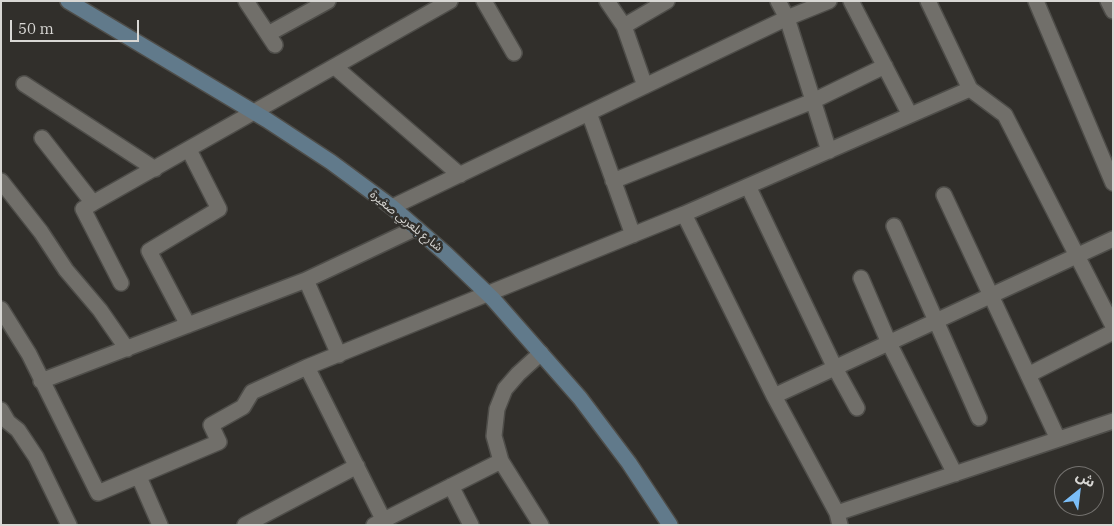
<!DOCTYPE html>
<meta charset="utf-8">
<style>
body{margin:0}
#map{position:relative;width:1114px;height:526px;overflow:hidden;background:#312f2b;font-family:"IBM Plex Serif","Noto Sans Arabic",serif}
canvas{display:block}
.frame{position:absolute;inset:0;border:2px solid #d8d7d4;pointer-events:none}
.north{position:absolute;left:1054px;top:466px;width:50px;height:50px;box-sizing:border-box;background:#312f2b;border:1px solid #74726f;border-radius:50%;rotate:29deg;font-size:14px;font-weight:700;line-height:20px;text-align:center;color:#d8d7d4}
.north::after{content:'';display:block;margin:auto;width:18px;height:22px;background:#7bbef8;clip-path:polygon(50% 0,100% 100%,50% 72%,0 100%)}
.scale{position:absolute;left:10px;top:20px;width:129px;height:22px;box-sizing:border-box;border:2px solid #d8d7d4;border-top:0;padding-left:6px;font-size:15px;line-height:18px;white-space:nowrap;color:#d8d7d4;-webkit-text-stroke:4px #312f2b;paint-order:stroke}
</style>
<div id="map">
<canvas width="1114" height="526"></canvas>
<div class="frame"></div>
<div class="north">ش</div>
<div class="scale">50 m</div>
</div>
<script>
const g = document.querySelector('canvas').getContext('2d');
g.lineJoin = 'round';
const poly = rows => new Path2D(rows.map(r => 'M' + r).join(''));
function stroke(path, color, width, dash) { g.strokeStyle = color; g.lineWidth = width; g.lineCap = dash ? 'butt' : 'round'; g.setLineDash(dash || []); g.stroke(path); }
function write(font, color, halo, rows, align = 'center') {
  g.font = font + ' "IBM Plex Serif","Noto Sans Arabic",serif'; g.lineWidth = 5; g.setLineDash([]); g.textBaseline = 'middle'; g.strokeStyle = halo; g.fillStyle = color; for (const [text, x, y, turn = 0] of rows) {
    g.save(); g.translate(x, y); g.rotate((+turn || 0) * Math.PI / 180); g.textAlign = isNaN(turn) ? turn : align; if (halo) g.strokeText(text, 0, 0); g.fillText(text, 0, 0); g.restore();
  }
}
const minor = poly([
 [246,1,275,45],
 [484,1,514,53],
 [607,1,624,26,645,86],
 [778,1,787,18,829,151],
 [851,1,910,115],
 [928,1,970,89,1005,115,1113,326],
 [1036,1,1113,183],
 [1108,1,1113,11],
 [624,26,667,1],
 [268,34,328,1],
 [335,67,460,175],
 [24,84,155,169],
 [589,113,633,235],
 [42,138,93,203,83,209,121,283],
 [1,181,41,232,66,270,100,310,127,349],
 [613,181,813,101,885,66],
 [748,186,835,368,857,408],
 [944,195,1058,439],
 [93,203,450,1],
 [392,207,787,18,829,1],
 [684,214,774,396,837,513,840,525],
 [894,226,979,418],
 [861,278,889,343,955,474],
 [306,280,339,355],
 [1,309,29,354,98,493,219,442,211,425,243,407,252,392,307,367,684,214,970,89],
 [188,325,149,251,219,209,189,150],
 [307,367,386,525],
 [1028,375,1113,332],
 [41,381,306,280,416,228],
 [774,396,1113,239],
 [1,410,8,422,18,430,36,457,69,525],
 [139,477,160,525],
 [451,486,471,525],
 [837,513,1113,421],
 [245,525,357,466],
 [374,525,501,461],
 [541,525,501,461,494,436,497,409,505,389,518,374,541,353]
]);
const secondary = poly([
 [68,1,267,120,331,162,392,207,446,254,493,299,580,398,629,463,670,525]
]);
const streetNames = [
 ["شارع بلعربي صغيرة",406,221,39]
];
stroke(minor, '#4e4d49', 18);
stroke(secondary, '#4e4d49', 18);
stroke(minor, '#716f6a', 15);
stroke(secondary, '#617a8b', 15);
write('12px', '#d8d7d4', '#312f2b', streetNames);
</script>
